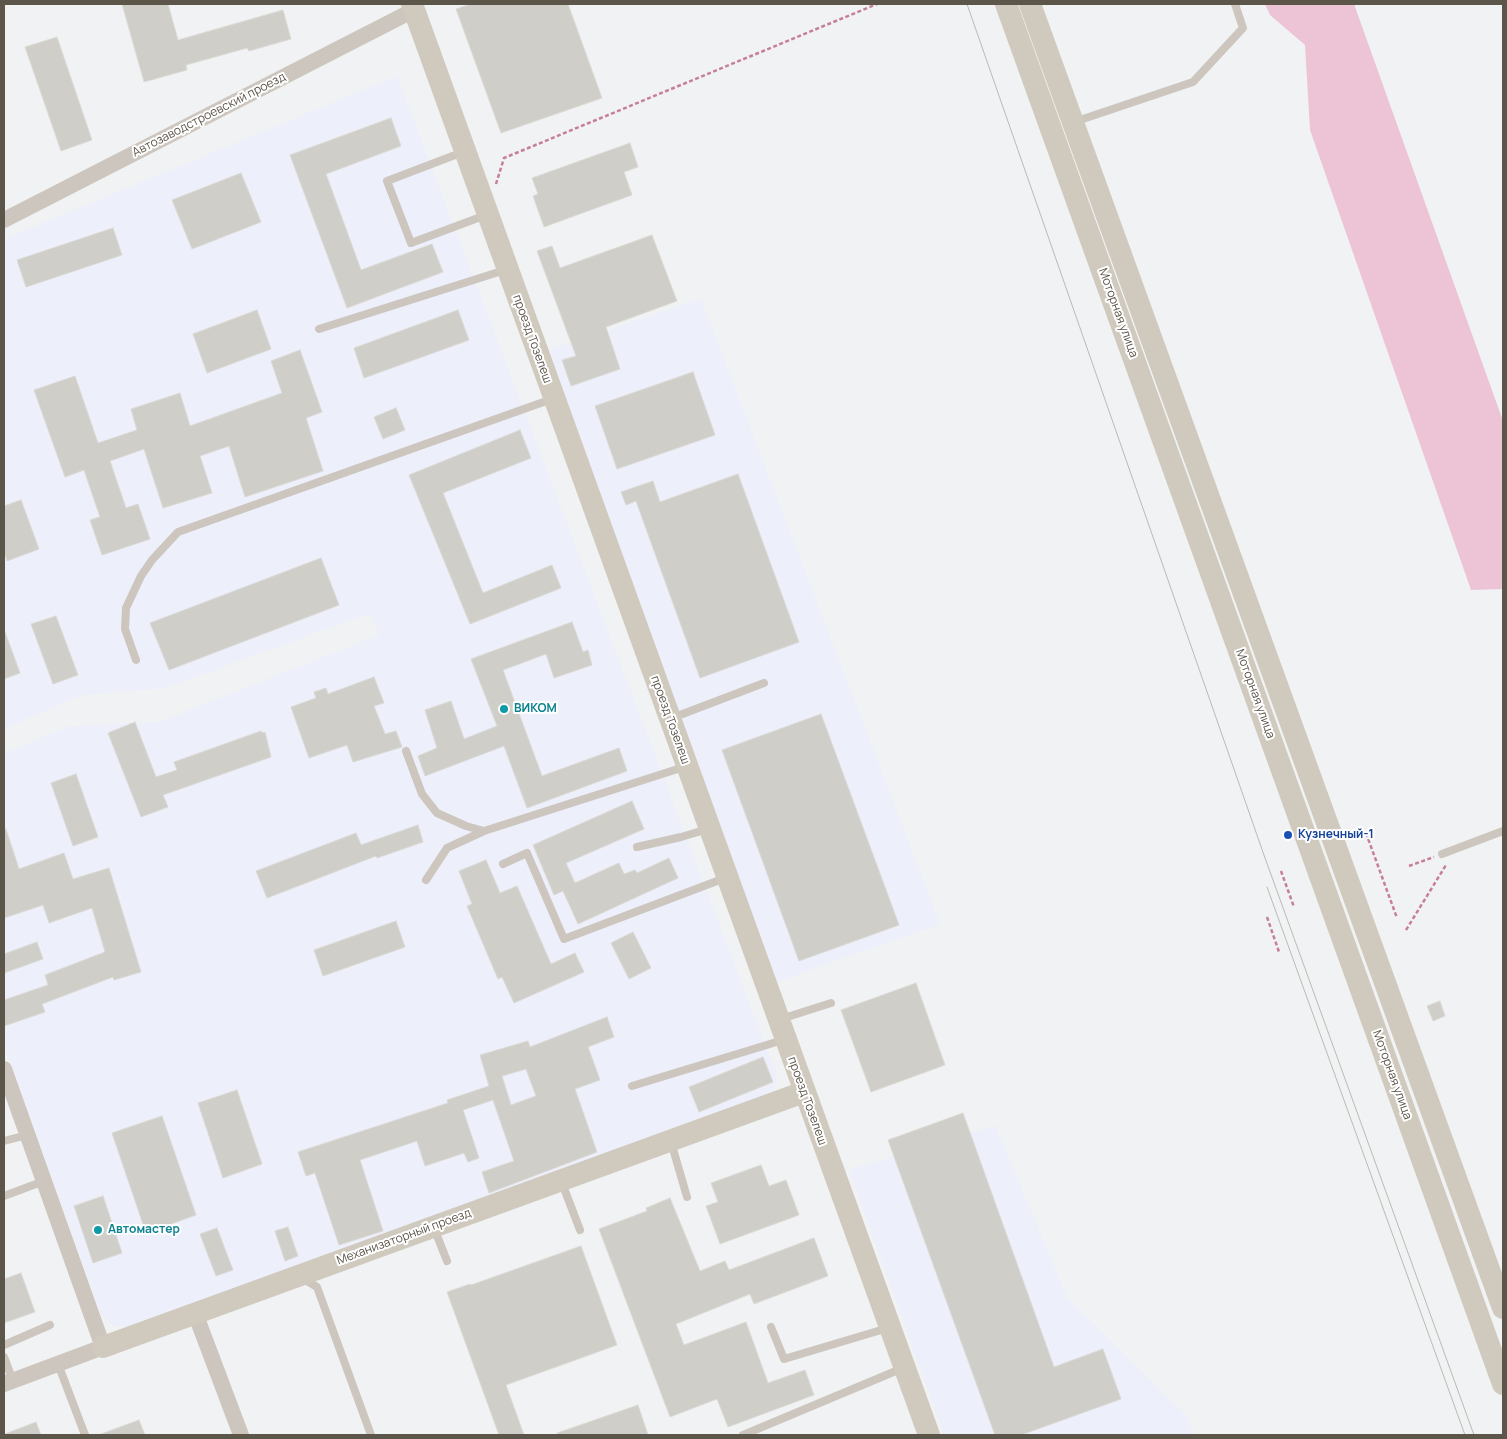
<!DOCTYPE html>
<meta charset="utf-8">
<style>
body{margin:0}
#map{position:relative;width:1507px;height:1439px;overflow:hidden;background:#f1f2f3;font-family:Manrope,sans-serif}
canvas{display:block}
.frame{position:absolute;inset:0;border:5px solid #5c554a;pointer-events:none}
</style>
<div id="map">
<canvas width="1507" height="1439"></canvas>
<div class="frame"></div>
</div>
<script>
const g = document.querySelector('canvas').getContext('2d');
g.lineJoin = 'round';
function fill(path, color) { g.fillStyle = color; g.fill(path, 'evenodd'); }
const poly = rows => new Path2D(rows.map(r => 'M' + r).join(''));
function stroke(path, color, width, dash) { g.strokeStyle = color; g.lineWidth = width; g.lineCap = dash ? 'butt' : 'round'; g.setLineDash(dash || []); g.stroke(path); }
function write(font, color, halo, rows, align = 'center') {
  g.font = font + ' Manrope,sans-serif'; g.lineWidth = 4; g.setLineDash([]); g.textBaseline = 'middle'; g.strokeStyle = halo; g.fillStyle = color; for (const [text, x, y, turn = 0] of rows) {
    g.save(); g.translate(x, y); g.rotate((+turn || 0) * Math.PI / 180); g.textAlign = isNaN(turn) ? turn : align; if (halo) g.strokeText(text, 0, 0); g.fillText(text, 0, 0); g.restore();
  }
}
const commercial = poly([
 [397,76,777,1076,775,1088,766,1096,131,1327,113,1326,101,1315,4,1045,4,754,70,726,159,722,379,635,370,613,166,688,83,695,4,729,4,239],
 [701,299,940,924,776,982,546,351],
 [995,1125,1067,1297,1187,1416,1193,1435,944,1435,849,1170]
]);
const green = poly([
 [1265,4,1354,4,1503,421,1503,589,1471,590,1310,130,1305,45,1270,15]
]);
const building = poly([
 [122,4,168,4,178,40,283,10,291,39,249,51,247,48,186,65,187,70,144,82,122,4],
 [471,4,568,4,602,98,501,133,456,9,471,4],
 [57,37,92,140,61,151,25,47,57,37],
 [391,118,401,146,326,174,361,270,432,244,443,272,347,308,290,155,391,118],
 [630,143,638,167,624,172,632,195,544,227,533,196,538,194,532,178,630,143],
 [241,173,261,222,192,249,172,200,241,173],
 [113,228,122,255,26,287,17,260,113,228],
 [652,235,677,301,606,327,620,369,571,386,562,360,576,356,537,251,552,246,560,268,652,235],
 [257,310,271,349,207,373,193,334,257,310],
 [458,310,469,340,364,378,354,348,458,310],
 [300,350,322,412,306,418,323,471,245,497,229,446,200,456,212,493,163,508,144,449,110,461,126,508,138,504,150,539,102,555,90,520,100,517,84,470,65,477,34,390,75,376,98,443,137,430,131,409,180,393,190,426,282,393,271,361,300,350],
 [693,372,715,435,617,469,595,406,693,372],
 [396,408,405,430,383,439,374,417,396,408],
 [520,430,531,458,443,493,483,593,552,565,561,588,470,624,409,475,520,430],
 [738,474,799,642,700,678,636,501,626,505,621,492,653,481,660,502,738,474],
 [21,500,39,549,7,561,4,551,4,506,21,500],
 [321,558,339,605,169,670,150,623,321,558],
 [56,616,78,675,53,684,31,624,56,616],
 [572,622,583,652,588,650,592,665,554,678,546,654,503,670,542,776,619,748,627,771,527,808,504,746,425,776,418,756,437,748,425,710,451,701,464,739,497,726,471,659,572,622],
 [4,632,5,632,20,673,4,679,4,632],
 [374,677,384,703,374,706,385,734,396,731,402,747,353,762,347,745,309,758,291,707,316,698,314,692,326,688,328,694,374,677],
 [821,714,899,925,799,961,722,750,821,714],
 [135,722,156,777,177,770,174,762,261,731,262,733,265,732,271,757,163,795,168,807,141,817,108,733,135,722],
 [76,774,98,837,73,846,51,783,76,774],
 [632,801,644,829,566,863,575,883,619,863,624,874,635,870,637,873,669,858,678,878,578,924,563,891,554,895,533,845,632,801],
 [418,825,423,842,377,858,376,856,267,898,256,871,356,833,361,845,418,825],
 [6,829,19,869,64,853,73,879,109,868,141,972,114,980,113,977,42,1004,45,1012,4,1026,4,1000,48,985,45,975,105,952,92,908,49,923,43,905,4,918,4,830,6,829],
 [486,860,500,893,517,886,551,964,575,953,584,972,514,1003,502,977,498,979,467,906,472,904,459,871,486,860],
 [396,921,405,947,323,976,314,950,396,921],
 [633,932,651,968,629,979,611,943,633,932],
 [37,942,43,959,4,973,4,954,37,942],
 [916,983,945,1065,871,1092,841,1010,916,983],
 [1440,1001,1445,1016,1433,1021,1427,1006,1440,1001],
 [607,1017,614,1037,588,1047,600,1080,575,1089,597,1152,489,1193,482,1172,514,1161,493,1100,463,1110,479,1158,468,1162,464,1153,425,1166,417,1141,360,1160,383,1231,339,1245,315,1173,306,1176,298,1152,448,1103,447,1100,489,1086,480,1055,528,1041,530,1047,607,1017],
 [526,1069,536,1096,511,1105,502,1076,526,1069],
 [763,1057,773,1082,699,1112,689,1087,763,1057],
 [237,1090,262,1164,223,1178,198,1103,237,1090],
 [963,1113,1054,1367,1103,1349,1121,1399,1021,1435,995,1435,888,1140,963,1113],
 [162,1116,196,1215,146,1233,112,1133,162,1116],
 [761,1165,769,1186,786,1180,799,1215,720,1244,706,1206,718,1202,711,1183,761,1165],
 [103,1196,122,1253,93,1263,74,1206,103,1196],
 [670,1198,700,1271,725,1261,729,1270,814,1238,828,1276,754,1304,750,1294,676,1324,684,1345,746,1322,768,1383,805,1370,814,1395,728,1427,717,1399,670,1417,599,1229,647,1211,646,1208,670,1198],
 [288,1227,298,1256,285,1261,275,1231,288,1227],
 [217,1228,233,1270,216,1276,200,1234,217,1228],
 [581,1246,617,1345,506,1385,524,1435,499,1435,447,1292,470,1284,471,1285,581,1246],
 [21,1273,35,1312,4,1323,4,1279,21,1273],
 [638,1405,648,1435,558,1435,557,1433,638,1405],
 [139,1420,145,1435,102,1435,101,1434,139,1420],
 [36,1422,41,1435,5,1435,5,1434,36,1422]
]);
const path = poly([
 [496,184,504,158,877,4],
 [1366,833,1397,918],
 [1409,866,1434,857],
 [1281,871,1294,907],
 [1267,917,1279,952],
 [1406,930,1446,865]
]);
const lane = poly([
 [1074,122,1193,82,1243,28,1235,4],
 [463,152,387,181,411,243,486,215],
 [319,329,505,270],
 [136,660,125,629,126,608,141,576,152,560,178,532,552,399],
 [672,718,764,683],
 [406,751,422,794,437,813,466,826,484,831,684,767],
 [637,847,681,837,708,829],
 [1442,854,1503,831],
 [503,864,527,853,564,939,725,878],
 [426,880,447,848,484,831],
 [781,1019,831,1003],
 [632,1086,783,1040],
 [4,1141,27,1135],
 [671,1142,687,1197],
 [562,1183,580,1230],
 [4,1196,44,1181],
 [434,1228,447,1261],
 [304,1279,317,1287,371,1435],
 [771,1327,784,1359,888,1328],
 [4,1345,50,1325],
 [4,1357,13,1381],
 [58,1364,85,1435],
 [743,1435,903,1368]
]);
const street = poly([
 [4,220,414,10],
 [4,1069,103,1347,4,1384],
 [195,1313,241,1435]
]);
const secondary = poly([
 [412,4,929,1435],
 [1006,4,1503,1384],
 [1030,4,1503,1308],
 [103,1347,804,1092]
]);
const tram = poly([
 [967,4,1265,858,1474,1435],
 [1267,887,1465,1435]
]);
const markers = [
 [504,709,5,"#0f9aa8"],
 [1288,835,5,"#1a4fb4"],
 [98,1230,5,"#0f9aa8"]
];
const streetNames = [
 ["Автозаводстроевский проезд",209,115,-27],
 ["Моторная улица",1118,313,70],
 ["проезд Тозелеш",532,339,70],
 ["Моторная улица",1255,694,70],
 ["проезд Тозелеш",670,720,70],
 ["Моторная улица",1392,1075,70],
 ["проезд Тозелеш",807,1101,70],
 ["Механизаторный проезд",404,1237,-20]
];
const cultureNames = [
 ["ВИКОМ",514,709],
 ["Автомастер",108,1230]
];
const transitNames = [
 ["Кузнечный-1",1298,835]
];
fill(commercial, '#edeffb');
fill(green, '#ecc4d6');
fill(building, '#d0cec8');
stroke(building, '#dbdad5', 1);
stroke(path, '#c77f98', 2.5, [4, 2.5]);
stroke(lane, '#ccc6be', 8);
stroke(street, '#ccc6be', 16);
stroke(secondary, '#d0cabe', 22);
stroke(tram, '#bab9b3', 1);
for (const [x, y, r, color] of markers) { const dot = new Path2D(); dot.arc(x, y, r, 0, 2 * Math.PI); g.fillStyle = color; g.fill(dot); stroke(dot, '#fff', 2); }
write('12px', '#5c554a', '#fff', streetNames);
write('bold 12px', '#0d838f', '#fff', cultureNames, 'left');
write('bold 12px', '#164399', '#fff', transitNames, 'left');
</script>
